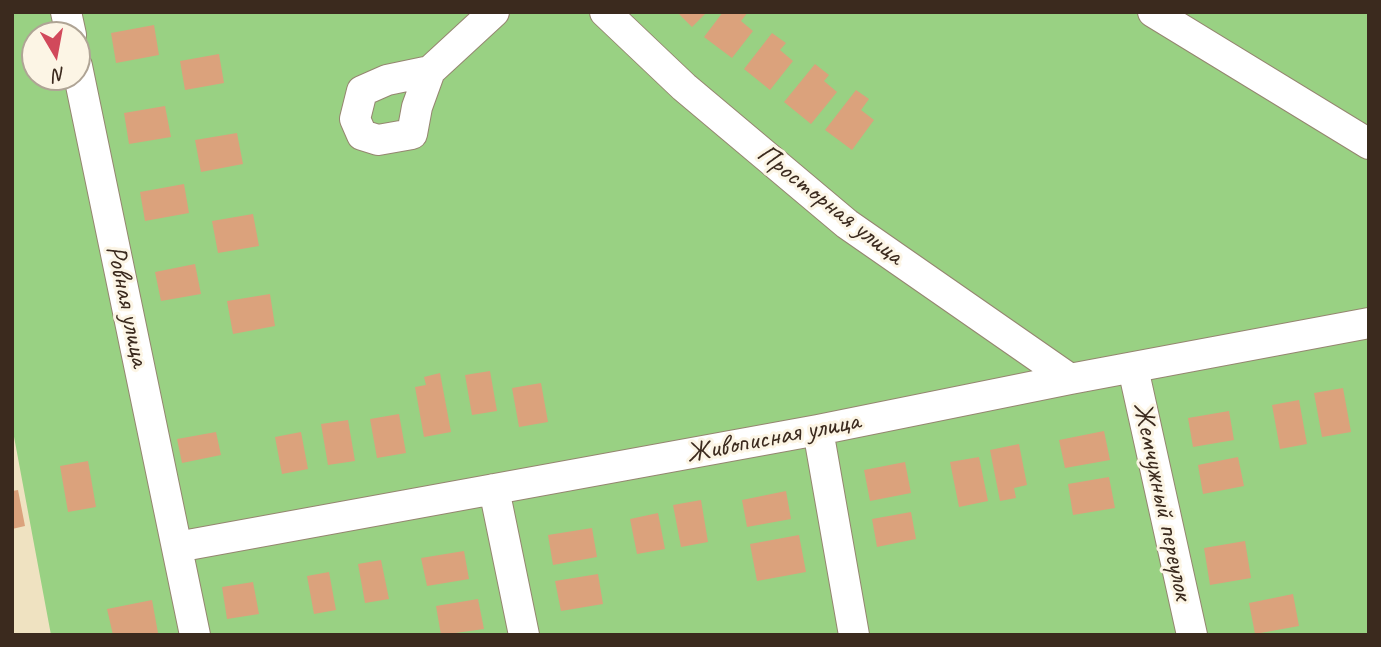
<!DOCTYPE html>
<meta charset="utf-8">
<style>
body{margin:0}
#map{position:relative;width:1381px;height:647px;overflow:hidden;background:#efe2c1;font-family:Caveat,sans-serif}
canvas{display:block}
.frame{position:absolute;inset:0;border:14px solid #3b2a1e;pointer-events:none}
.north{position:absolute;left:21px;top:21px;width:70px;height:70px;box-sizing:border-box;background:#fcf5e5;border:2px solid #afa495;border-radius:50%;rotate:170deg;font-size:19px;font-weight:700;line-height:28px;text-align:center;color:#3b2a1e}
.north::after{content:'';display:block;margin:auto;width:24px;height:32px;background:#d1495b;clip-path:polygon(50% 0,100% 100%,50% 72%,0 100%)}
</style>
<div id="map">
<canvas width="1381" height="647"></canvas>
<div class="frame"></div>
<div class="north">N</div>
</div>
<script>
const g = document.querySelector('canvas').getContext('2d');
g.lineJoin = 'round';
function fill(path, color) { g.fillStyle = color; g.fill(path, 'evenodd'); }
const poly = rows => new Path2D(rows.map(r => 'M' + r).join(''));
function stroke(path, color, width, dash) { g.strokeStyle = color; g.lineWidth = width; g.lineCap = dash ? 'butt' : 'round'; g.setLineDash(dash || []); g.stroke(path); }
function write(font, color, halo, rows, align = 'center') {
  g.font = font + ' Caveat,sans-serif'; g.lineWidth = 6; g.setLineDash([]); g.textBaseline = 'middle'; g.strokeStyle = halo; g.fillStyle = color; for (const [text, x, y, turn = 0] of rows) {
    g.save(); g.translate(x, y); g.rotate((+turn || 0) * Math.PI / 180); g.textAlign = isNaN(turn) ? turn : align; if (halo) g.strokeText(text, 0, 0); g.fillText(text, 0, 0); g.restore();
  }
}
const green = poly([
 [12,12,1369,12,1369,635,51,635,12,426],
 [35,35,77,35,77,77,35,77]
]);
const building = poly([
 [677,12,707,12,692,27],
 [723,12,748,12,741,21,753,31,732,58,704,37],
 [154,25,159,55,116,63,111,33],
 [772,33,786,43,780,50,793,61,770,90,744,69],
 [219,54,224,83,185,90,180,61],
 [815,64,829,75,824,81,837,92,811,124,784,102],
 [856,90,869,99,861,110,874,120,852,150,825,130],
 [165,106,171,137,129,144,124,113],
 [237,133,243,164,201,172,195,140],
 [184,184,189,213,145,221,140,192],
 [253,214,259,246,218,253,212,221],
 [195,264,201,294,161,301,155,272],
 [270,294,275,326,233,334,227,301],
 [490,371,497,411,472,415,465,375],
 [440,373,451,432,424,437,415,387,426,385,424,377],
 [541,383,548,422,519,427,512,388],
 [1343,388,1351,432,1322,437,1314,393],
 [1299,400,1307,444,1280,449,1272,405],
 [1229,411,1234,440,1193,447,1188,418],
 [399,414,406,453,377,458,370,419],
 [348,420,355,461,328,465,321,424],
 [1104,431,1110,460,1065,468,1059,440],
 [216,432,221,455,182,463,177,439],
 [301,432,308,469,282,474,275,437],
 [1019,444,1027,485,1014,488,1016,498,1000,501,990,450],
 [979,457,988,501,959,507,950,462],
 [1238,457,1244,486,1203,494,1198,465],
 [88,461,96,507,68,512,60,466],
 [905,462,911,493,870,501,864,470],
 [1109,477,1115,508,1073,515,1068,484],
 [18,490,25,526,12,529,12,491],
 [786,491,791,519,747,527,742,500],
 [701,500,708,542,681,547,673,505],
 [911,512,916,539,877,547,872,519],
 [658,513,665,549,637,554,630,519],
 [592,528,597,557,553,565,548,535],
 [799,535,806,572,757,581,750,544],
 [1245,541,1251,578,1210,585,1204,548],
 [464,551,469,579,427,586,421,558],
 [381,560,389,599,365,603,358,564],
 [329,572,336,610,314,614,307,576],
 [598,574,603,604,561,611,555,581],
 [253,582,259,614,227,619,222,587],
 [1293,594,1299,626,1255,634,1249,603],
 [478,599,484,629,441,635,436,606],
 [152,600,158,633,113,635,107,609]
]);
const minor = poly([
 [66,12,71,35],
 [605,12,684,87,847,224,1070,379],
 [1153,12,1369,144],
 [77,66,195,635],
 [430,71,387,80,362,91,355,119,362,135,378,140,412,134,417,107,430,71,494,12],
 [1133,368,1192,635],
 [818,430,854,635],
 [494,489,524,635],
 [177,547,818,430,1070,379,1369,323]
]);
const streetNames = [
 ["Просторная улица",830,205,38],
 ["Ровная улица",127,306,78],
 ["Живописная улица",773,438,-11],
 ["Жемчужный переулок",1162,501,78]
];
fill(green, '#99d183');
fill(building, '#dba27c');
stroke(minor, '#958670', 32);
stroke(minor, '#fff', 30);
write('28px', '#3b2a1e', '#fcf5e5', streetNames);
</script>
